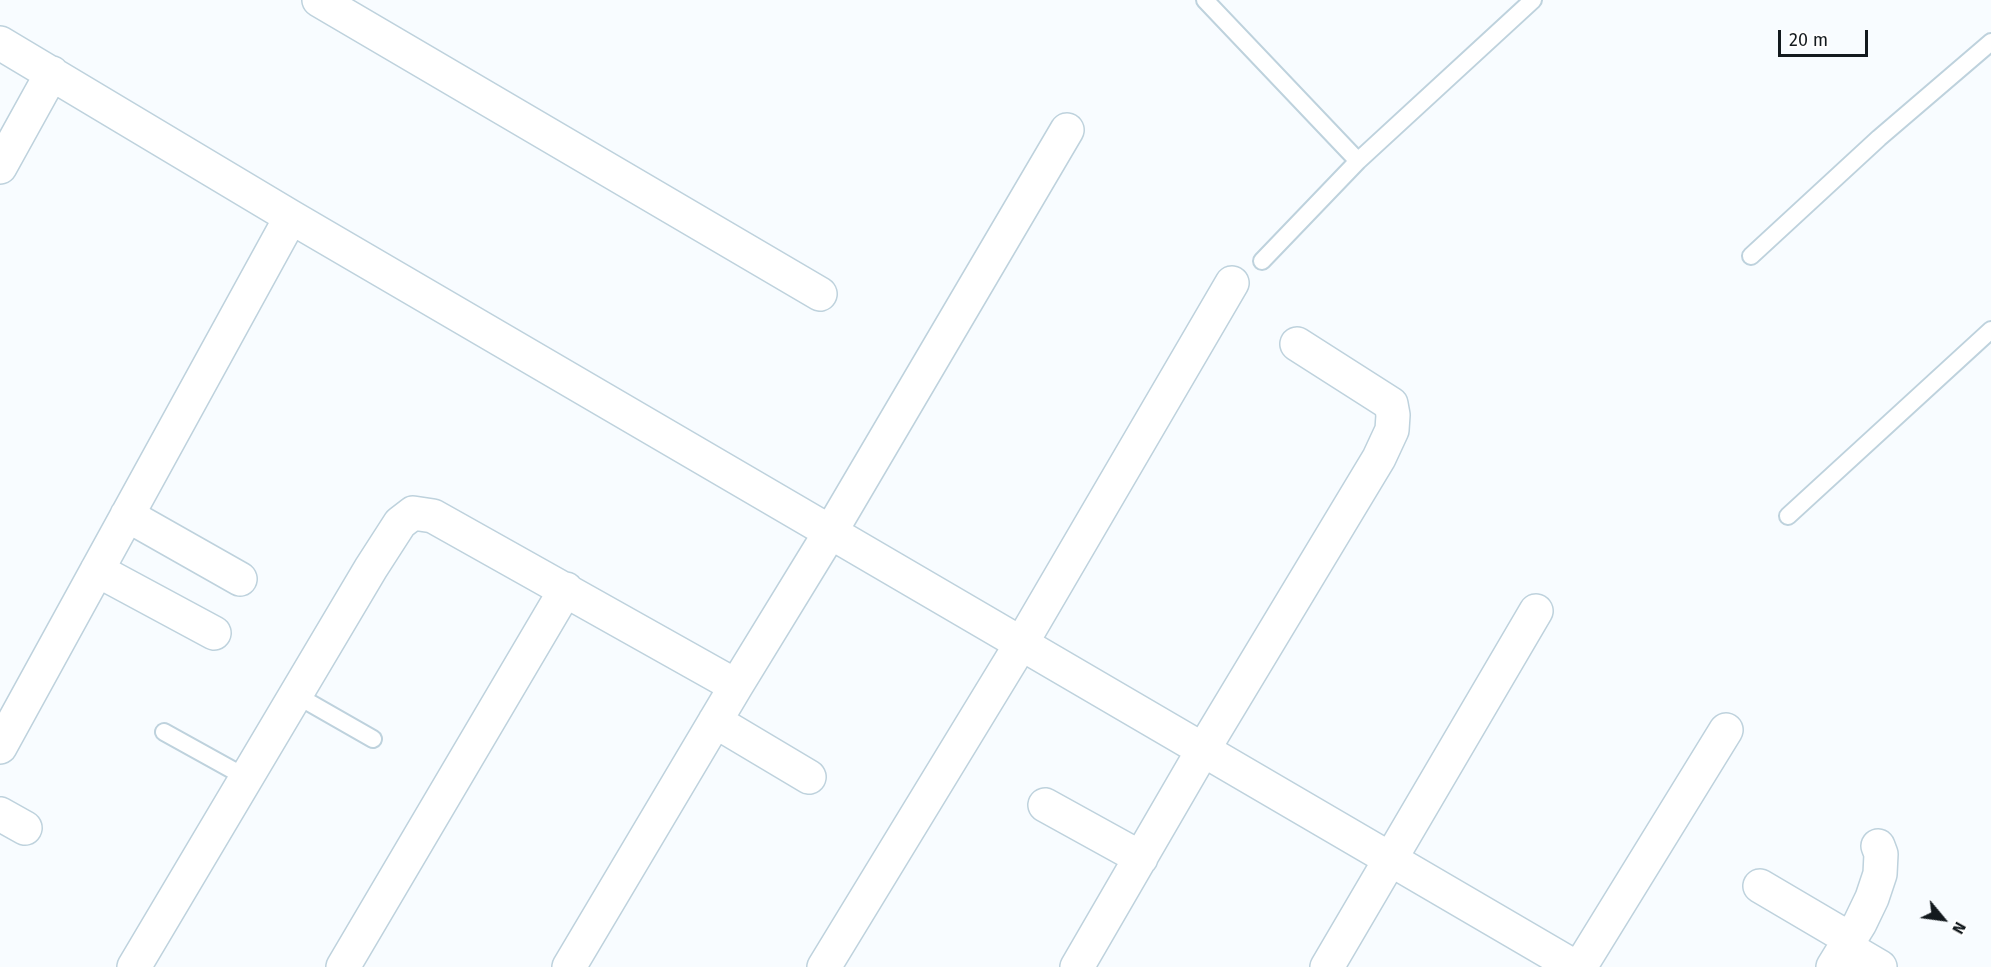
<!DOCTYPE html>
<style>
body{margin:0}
#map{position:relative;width:1991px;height:967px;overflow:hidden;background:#f8fcff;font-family:"Fira Sans",sans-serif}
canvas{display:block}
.north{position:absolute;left:1913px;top:889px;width:60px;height:60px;-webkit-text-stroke:4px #fff;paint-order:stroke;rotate:119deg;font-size:16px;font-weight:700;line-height:24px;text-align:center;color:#131a1e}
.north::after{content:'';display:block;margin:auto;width:21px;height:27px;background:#131a1e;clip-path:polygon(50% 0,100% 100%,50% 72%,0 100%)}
.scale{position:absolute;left:1778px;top:30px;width:90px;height:27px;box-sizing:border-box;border:3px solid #131a1e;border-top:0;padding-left:8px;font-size:18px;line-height:21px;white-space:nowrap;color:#131a1e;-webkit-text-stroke:4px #fff;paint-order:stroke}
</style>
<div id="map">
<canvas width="1991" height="967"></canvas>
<div class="north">N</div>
<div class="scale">20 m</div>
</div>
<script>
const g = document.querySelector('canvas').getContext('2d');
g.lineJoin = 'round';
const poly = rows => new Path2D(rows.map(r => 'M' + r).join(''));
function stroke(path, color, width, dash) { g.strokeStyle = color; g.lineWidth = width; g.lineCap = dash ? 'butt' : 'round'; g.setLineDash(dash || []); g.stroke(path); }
const service = poly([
 [1205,0,1358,161],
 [1751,256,1879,138,1991,42],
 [1262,261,1358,161,1533,0],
 [1788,516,1991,330],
 [296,695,373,739],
 [164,732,247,778]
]);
const minor = poly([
 [319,0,820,294],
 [0,43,291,217,1575,967],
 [0,167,52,73],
 [127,515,240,579],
 [97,570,214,633],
 [715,721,809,777],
 [0,747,291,217],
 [1045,805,1141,858],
 [0,814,25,828],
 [1760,886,1850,939],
 [1846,947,1880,967],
 [134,967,371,568,400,523,413,513,433,516,736,686],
 [343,967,566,589],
 [569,967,736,686,831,531,1067,130],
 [824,967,1021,644,1232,283],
 [1077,967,1203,750,1379,458,1392,430,1393,415,1391,404,1297,344],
 [1327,967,1536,611],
 [1580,967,1726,730],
 [1833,967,1860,923,1872,898,1880,874,1881,854,1878,846]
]);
stroke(service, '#bed2dd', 20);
stroke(minor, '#bed2dd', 36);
stroke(service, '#fff', 16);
stroke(minor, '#fff', 33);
</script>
